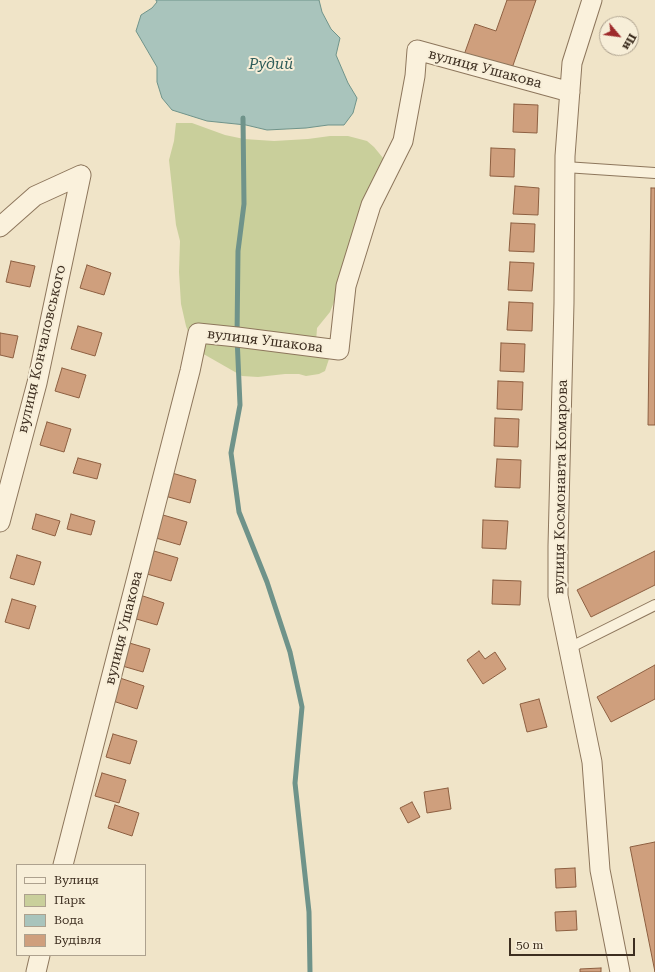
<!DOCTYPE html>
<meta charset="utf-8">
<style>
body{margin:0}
#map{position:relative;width:655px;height:972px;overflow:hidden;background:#f0e4c8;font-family:"Roboto Serif",serif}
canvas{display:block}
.legend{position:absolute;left:16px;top:864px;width:130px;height:92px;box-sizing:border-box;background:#f7eed8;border:1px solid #ada18e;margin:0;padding:5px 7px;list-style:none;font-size:12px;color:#3d2e20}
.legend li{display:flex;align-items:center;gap:8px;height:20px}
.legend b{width:20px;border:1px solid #ada18e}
.north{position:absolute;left:599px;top:16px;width:40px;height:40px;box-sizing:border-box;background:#f7eed8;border:1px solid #ada18e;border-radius:50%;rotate:119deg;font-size:11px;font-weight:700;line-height:16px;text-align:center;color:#3d2e20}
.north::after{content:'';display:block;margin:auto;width:14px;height:18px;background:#9e2a2b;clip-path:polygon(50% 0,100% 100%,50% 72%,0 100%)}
.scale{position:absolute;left:509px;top:938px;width:126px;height:18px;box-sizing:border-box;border:2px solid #3d2e20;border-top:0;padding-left:5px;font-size:12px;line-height:14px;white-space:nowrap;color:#3d2e20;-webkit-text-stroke:3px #f7eed8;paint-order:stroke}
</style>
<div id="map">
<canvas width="655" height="972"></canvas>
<ul class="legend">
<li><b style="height:5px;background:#faf1dc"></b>Вулиця</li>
<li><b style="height:11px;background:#c9cf9b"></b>Парк</li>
<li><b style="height:11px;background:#a9c4bc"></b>Вода</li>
<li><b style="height:11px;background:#cf9f7d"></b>Будівля</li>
</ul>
<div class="north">Пн</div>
<div class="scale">50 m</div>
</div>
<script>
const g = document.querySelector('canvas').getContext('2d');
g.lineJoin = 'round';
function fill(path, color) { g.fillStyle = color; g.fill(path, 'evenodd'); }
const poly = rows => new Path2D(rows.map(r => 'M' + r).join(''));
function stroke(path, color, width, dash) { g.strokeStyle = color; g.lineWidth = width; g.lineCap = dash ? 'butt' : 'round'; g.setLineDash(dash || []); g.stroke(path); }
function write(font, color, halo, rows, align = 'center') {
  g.font = font + ' "Roboto Serif",serif'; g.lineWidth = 4; g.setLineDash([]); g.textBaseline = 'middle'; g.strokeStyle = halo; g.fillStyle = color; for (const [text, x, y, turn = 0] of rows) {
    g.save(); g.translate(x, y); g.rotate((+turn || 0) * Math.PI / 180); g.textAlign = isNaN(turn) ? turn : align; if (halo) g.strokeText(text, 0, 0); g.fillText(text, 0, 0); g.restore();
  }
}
const green = poly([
 [176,123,192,123,225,135,244,139,274,141,308,139,330,136,348,136,367,141,374,147,383,158,383,167,336,285,336,297,330,312,317,328,316,342,320,351,329,359,325,371,319,374,306,376,299,374,285,374,258,377,242,376,200,352,191,339,186,326,181,304,179,272,180,241,176,225,169,160,174,141]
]);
const water = poly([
 [156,0,319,0,322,12,331,29,340,38,336,55,348,83,357,98,353,113,344,125,328,125,306,128,267,130,246,125,207,121,172,110,162,98,157,82,157,67,136,31,141,15,152,8,157,2,156,0]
]);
const stream = poly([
 [243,118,244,204,238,251,237,337,240,405,231,453,239,512,267,582,290,652,302,707,295,783,309,912,310,972]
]);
const building = poly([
 [507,0,536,0,511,71,464,55,475,24,496,31,507,0],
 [514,104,538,105,537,133,513,132,514,104],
 [491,148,515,149,514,177,490,176,491,148],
 [515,186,539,188,538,215,513,214,515,186],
 [651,188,655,188,655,425,648,425,651,188],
 [511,223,535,224,534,252,509,251,511,223],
 [11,261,35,266,30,287,6,282,11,261],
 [510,262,534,263,532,291,508,290,510,262],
 [87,265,111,273,104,295,80,288,87,265],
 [509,302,533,303,532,331,507,330,509,302],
 [78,326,102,333,95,356,71,349,78,326],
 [0,333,18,336,13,358,0,355,0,333],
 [501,343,525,344,524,372,500,371,501,343],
 [62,368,86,375,79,398,55,391,62,368],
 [498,381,523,382,522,410,497,409,498,381],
 [495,418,519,419,518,447,494,446,495,418],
 [47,422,71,429,64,452,40,445,47,422],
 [78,458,101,464,97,479,73,473,78,458],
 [497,459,521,460,520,488,495,487,497,459],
 [172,473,196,480,190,503,165,496,172,473],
 [36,514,60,521,55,536,32,529,36,514],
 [71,514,95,521,91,535,67,529,71,514],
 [163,515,187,522,180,545,156,538,163,515],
 [483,520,508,521,506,549,482,548,483,520],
 [154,551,178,558,171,581,147,574,154,551],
 [655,551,655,585,591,617,577,590,655,551],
 [17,555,41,562,34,585,10,578,17,555],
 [493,580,521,581,520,605,492,604,493,580],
 [140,595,164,603,157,625,133,618,140,595],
 [12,599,36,606,29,629,5,622,12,599],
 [126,642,150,649,143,672,119,665,126,642],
 [479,651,485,659,495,652,506,669,483,684,467,660,479,651],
 [655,665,655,699,611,722,597,697,655,665],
 [120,678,144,686,137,709,113,701,120,678],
 [539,699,547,727,527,732,520,704,539,699],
 [113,734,137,741,130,764,106,757,113,734],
 [102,773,126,780,119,803,95,796,102,773],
 [448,788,451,809,427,813,424,792,448,788],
 [412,802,420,817,408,823,400,808,412,802],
 [115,805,139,813,132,836,108,828,115,805],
 [655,842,655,972,630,847,655,842],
 [575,868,576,887,556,888,555,869,575,868],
 [576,911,577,930,556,931,555,912,576,911],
 [601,968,601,972,580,972,580,969,601,968]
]);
const service = poly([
 [565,167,655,173],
 [569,648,655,605]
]);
const minor = poly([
 [592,0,572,63,565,156,564,303,558,546,558,596,592,762,600,870,620,972],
 [0,227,35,196,81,175],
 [0,522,37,383,81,175],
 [63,865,190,371,198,333,237,337,339,350,346,286,371,205,403,141,415,76,417,50,570,92],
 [36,972,40,955]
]);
const streetNames = [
 ["вулиця Ушакова",485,69,15],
 ["вулиця Ушакова",265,341,7],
 ["вулиця Кончаловського",42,349,-77],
 ["вулиця Космонавта Комарова",561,487,-89],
 ["вулиця Ушакова",124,628,-76]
];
const waterNames = [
 ["Рудий",271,65]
];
fill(green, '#c9cf9b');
fill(water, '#a9c4bc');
stroke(water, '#6f938a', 1);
stroke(stream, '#6f938a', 5);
fill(building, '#cf9f7d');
stroke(building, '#8d5f41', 1);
stroke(service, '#8d765c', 12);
stroke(minor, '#8d765c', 21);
stroke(service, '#faf1dc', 10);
stroke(minor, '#faf1dc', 19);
write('14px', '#3d2e20', '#f7eed8', streetNames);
write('italic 15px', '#2f5d5a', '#f7eed8', waterNames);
</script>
